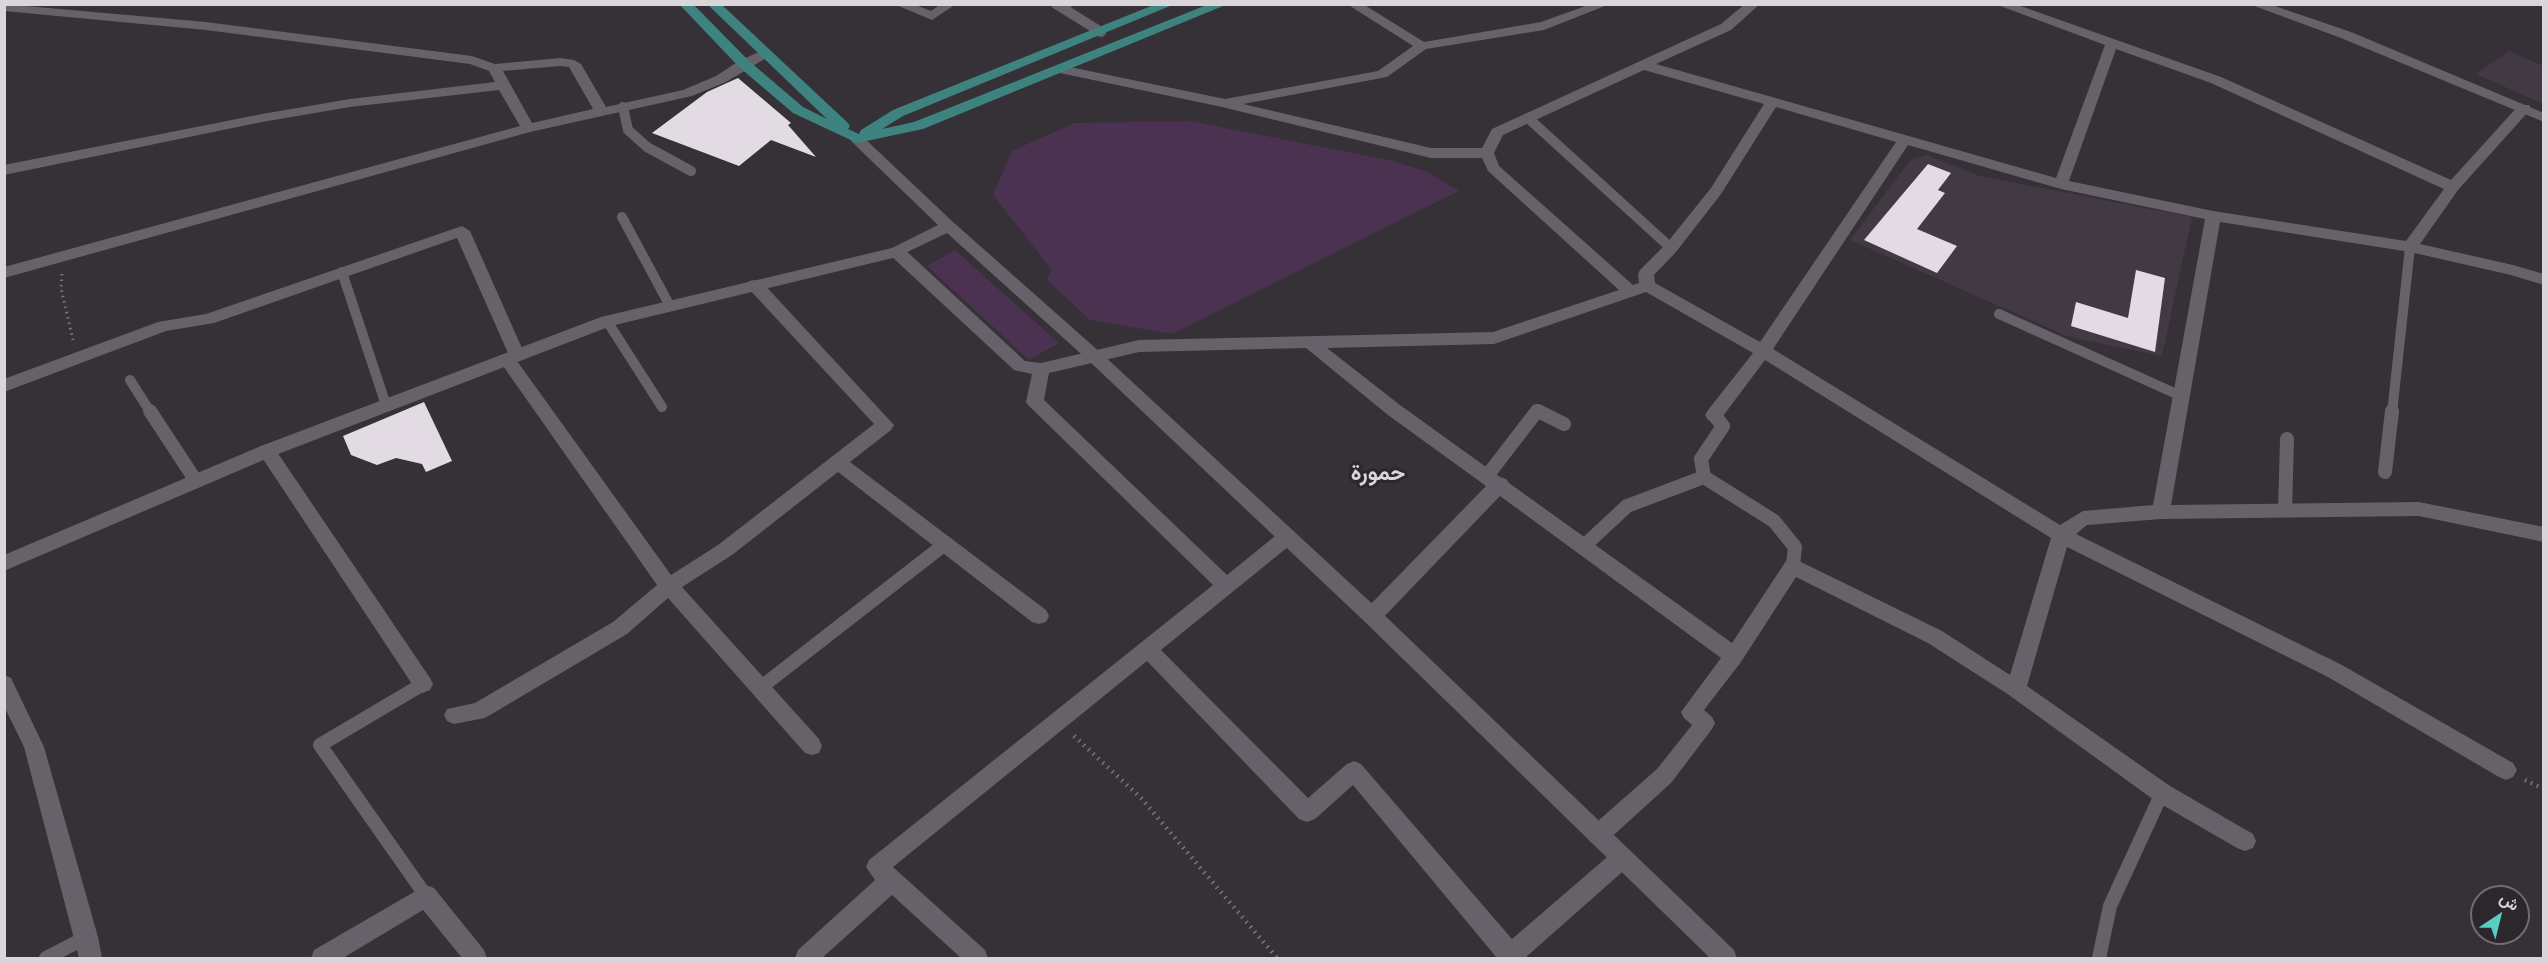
<!DOCTYPE html>
<meta charset="utf-8">
<style>
body{margin:0}
#map{position:relative;width:2548px;height:963px;overflow:hidden;background:#363037;font-family:"Roboto Condensed",Vazirmatn,sans-serif}
canvas{display:block}
.frame{position:absolute;inset:0;border:6px solid #d9d5d9;pointer-events:none}
.north{position:absolute;left:2470px;top:885px;width:60px;height:60px;box-sizing:border-box;background:#2c262d;border:2px solid #716c72;border-radius:50%;rotate:35deg;font-size:16px;font-weight:700;line-height:24px;text-align:center;color:#d9d5d9}
.north::after{content:'';display:block;margin:auto;width:21px;height:27px;background:#57cec1;clip-path:polygon(50% 0,100% 100%,50% 72%,0 100%)}
</style>
<div id="map">
<canvas width="2548" height="963"></canvas>
<div class="frame"></div>
<div class="north">ش</div>
</div>
<script>
const g = document.querySelector('canvas').getContext('2d');
g.lineJoin = 'round';
function fill(path, color) { g.fillStyle = color; g.fill(path, 'evenodd'); }
const poly = rows => new Path2D(rows.map(r => 'M' + r).join(''));
function stroke(path, color, width, dash) { g.strokeStyle = color; g.lineWidth = width; g.lineCap = dash ? 'butt' : 'round'; g.setLineDash(dash || []); g.stroke(path); }
function write(font, color, halo, rows, align = 'center') {
  g.font = font + ' "Roboto Condensed",Vazirmatn,sans-serif'; g.lineWidth = 6; g.setLineDash([]); g.textBaseline = 'middle'; g.strokeStyle = halo; g.fillStyle = color; for (const [text, x, y, turn = 0] of rows) {
    g.save(); g.translate(x, y); g.rotate((+turn || 0) * Math.PI / 180); g.textAlign = isNaN(turn) ? turn : align; if (halo) g.strokeText(text, 0, 0); g.fillText(text, 0, 0); g.restore();
  }
}
const built = poly([
 [2509,51,2543,66,2543,104,2476,74],
 [1927,155,1980,176,2192,217,2162,356,2069,337,1850,240,1911,159]
]);
const green = poly([
 [1190,121,1393,161,1428,172,1459,191,1172,334,1090,320,1047,280,1051,269,993,195,1012,151,1074,123],
 [955,250,1059,343,1029,360,927,266]
]);
const building = poly([
 [738,78,791,123,788,125,816,157,771,140,739,166,652,133,707,92],
 [1928,164,1951,173,1938,190,1945,193,1917,229,1957,246,1937,273,1864,240],
 [2136,270,2165,278,2155,352,2071,326,2076,302,2128,318],
 [424,402,452,461,426,472,422,464,396,458,377,465,351,455,343,436]
]);
const pathFar1 = poly([
 [62,274,61,288,73,340]
]);
const path = poly([
 [1074,736,1141,798,1277,958],
 [2525,780,2544,789]
]);
const serviceFar1 = poly([
 [1056,4,1101,32],
 [623,107,628,130,647,147,691,171],
 [1528,118,1671,248],
 [622,217,670,306],
 [342,272,386,405],
 [1999,314,2181,396],
 [607,321,662,407],
 [130,380,151,413],
 [1536,413,1537,411,1541,413],
 [2392,413,2410,247]
]);
const service = poly([
 [150,411,196,481],
 [1538,411,1564,424],
 [2385,472,2392,411],
 [1487,476,1537,411],
 [1704,477,1774,521,1795,547,1793,566],
 [2285,510,2287,439],
 [1584,546,1627,506,1704,477,1701,459,1723,426,1714,415],
 [423,684,320,745,426,896],
 [760,688,945,544],
 [46,958,87,937],
 [2099,958,2110,906,2162,793]
]);
const minor = poly([
 [4,4,206,22,472,56,495,64,560,58,574,60,581,64,606,107,683,90,716,76,739,61,761,51,771,51,773,54,726,82,692,96,530,132,4,278,4,267,520,126,499,90,350,107,262,122,4,175,4,165,262,114,350,99,495,82,489,71,470,64,206,30,4,11,4,4],
 [560,66,569,67,593,109,532,123,503,71,560,66],
 [894,4,913,4,931,11,941,4,956,4,932,20,894,4],
 [1061,4,1075,4,1065,12,1059,8,1061,4],
 [1347,4,1363,4,1424,42,1541,22,1591,4,1610,4,1544,30,1426,49,1387,77,1243,104,1431,148,1482,148,1492,129,1721,24,1745,4,1760,4,1731,30,1656,64,2056,178,2105,45,1995,4,2015,4,2221,77,2451,180,2519,105,2529,105,2531,108,2529,111,2458,190,2420,244,2513,265,2544,274,2544,285,2511,275,2410,252,2220,222,2171,505,2419,502,2544,527,2544,542,2419,516,2161,519,2087,525,2076,534,2342,665,2513,763,2517,770,2513,777,2506,780,2499,777,2328,677,2067,547,2027,686,2170,786,2253,834,2256,841,2253,848,2245,851,2237,848,2154,800,2009,695,1928,643,1796,577,1741,662,1704,710,1712,717,1715,723,1712,729,1671,783,1606,842,1598,845,1590,842,1587,835,1590,828,1657,769,1692,725,1684,718,1681,712,1721,658,1500,496,1379,622,1372,624,1365,622,1362,616,1365,610,1486,486,1388,415,1306,348,1139,352,1049,373,1044,400,1227,575,1280,532,1287,530,1294,532,1296,537,1294,542,1161,650,1308,798,1347,764,1354,761,1361,764,1512,939,1613,852,1621,849,1629,852,1632,859,1629,866,1525,958,1497,958,1353,785,1315,819,1307,822,1299,819,1147,661,893,867,985,950,988,958,961,958,892,895,822,958,795,958,798,950,875,880,866,867,869,860,1213,585,1029,406,1026,402,1032,374,1014,370,891,256,889,252,891,248,903,248,1025,361,1041,363,1139,340,1493,332,1619,290,1488,171,1482,158,1431,158,1222,107,1060,73,1053,69,1060,65,1225,99,1378,71,1413,46,1347,4],
 [2116,49,2211,83,2444,189,2406,241,2213,211,2069,181,2116,49],
 [1644,70,1764,104,1711,188,1666,244,1640,270,1638,274,1639,283,1633,285,1499,166,1494,153,1503,135,1644,70],
 [1776,107,1896,142,1760,342,1655,283,1654,275,1676,252,1721,194,1776,107],
 [1908,145,2061,189,2205,219,2153,505,2083,511,2060,525,1773,349,1908,145],
 [1646,292,1753,353,1708,410,1705,415,1708,420,1714,421,1720,420,1765,360,2051,538,2010,675,1942,631,1793,558,1786,561,1732,643,1509,483,1506,479,1500,477,1400,405,1327,348,1494,344,1646,292],
 [462,226,470,231,525,355,523,359,517,361,671,575,718,545,874,424,749,289,747,285,749,281,755,280,761,281,894,425,891,430,850,462,1046,610,1049,616,1046,622,1039,624,1032,622,838,472,732,555,682,587,819,739,822,746,819,753,812,755,805,753,668,598,627,634,485,718,454,724,447,721,444,715,447,709,475,703,613,622,657,585,501,363,499,359,501,355,508,353,457,238,214,323,166,331,4,392,4,379,158,322,206,314,462,226],
 [267,444,273,446,430,678,433,684,430,690,423,693,416,690,261,456,258,451,261,446,267,444],
 [4,675,11,678,44,747,98,937,102,958,79,958,24,747,4,706,4,675],
 [426,885,434,888,484,950,487,958,462,958,423,910,343,958,311,958,314,950,426,885]
]);
const secondary = poly([
 [2249,4,2269,4,2351,32,2544,113,2544,122,2341,38,2249,4],
 [857,135,862,136,953,222,1101,353,1379,610,1734,950,1737,958,1710,958,1365,622,1089,361,947,233,897,257,611,326,273,456,4,571,4,555,261,446,601,317,892,248,938,225,852,142,850,139,852,136,857,135]
]);
const primary = poly([
 [679,4,693,4,749,61,803,107,827,119,707,4,721,4,848,123,850,126,848,129,859,134,861,130,893,110,1156,4,1175,4,903,116,882,129,914,122,1209,4,1228,4,923,129,857,143,793,113,739,67,679,4]
]);
const quarterNames = [
 ["حمورة",1378,474]
];
fill(built, '#423944');
fill(green, '#4b3251');
fill(building, '#e2dbe3');
stroke(pathFar1, '#7b767c', 3, [1.5, 4]);
stroke(path, '#7b767c', 4.5, [1.5, 5]);
stroke(serviceFar1, '#676169', 10);
stroke(service, '#676169', 14);
fill(minor, '#676169');
fill(secondary, '#676169');
fill(primary, '#3e8380');
write('bold 22px', '#d9d5d9', '#2c262d', quarterNames);
</script>
